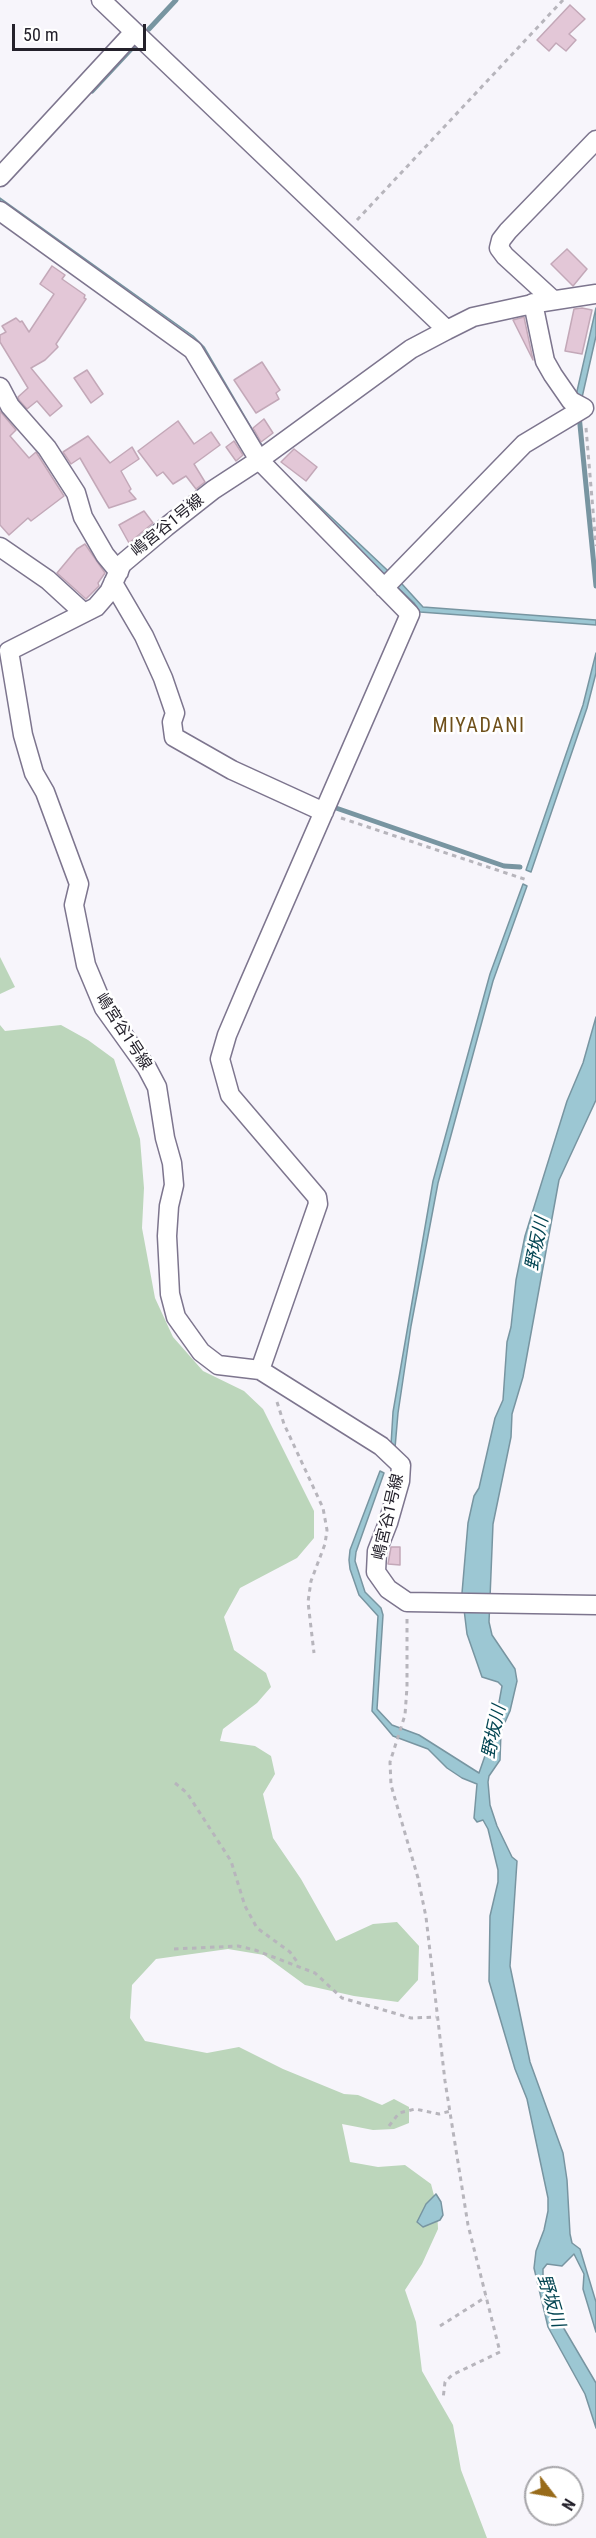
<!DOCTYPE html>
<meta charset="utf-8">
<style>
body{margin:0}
#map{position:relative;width:596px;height:2538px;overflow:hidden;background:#f7f5fb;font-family:"Roboto Condensed",sans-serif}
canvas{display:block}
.north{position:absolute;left:524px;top:2466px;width:60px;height:60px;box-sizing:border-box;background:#fff;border:2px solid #a7a6aa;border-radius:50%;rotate:121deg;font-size:16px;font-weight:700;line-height:24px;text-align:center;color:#24212b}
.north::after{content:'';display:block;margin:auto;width:21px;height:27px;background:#986b1a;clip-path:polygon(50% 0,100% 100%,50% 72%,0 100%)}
.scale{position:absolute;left:12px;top:24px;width:134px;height:27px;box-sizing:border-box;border:3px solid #24212b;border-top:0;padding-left:8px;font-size:18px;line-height:21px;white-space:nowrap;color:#24212b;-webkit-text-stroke:4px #fff;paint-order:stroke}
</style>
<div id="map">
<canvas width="596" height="2538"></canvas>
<div class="north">N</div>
<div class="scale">50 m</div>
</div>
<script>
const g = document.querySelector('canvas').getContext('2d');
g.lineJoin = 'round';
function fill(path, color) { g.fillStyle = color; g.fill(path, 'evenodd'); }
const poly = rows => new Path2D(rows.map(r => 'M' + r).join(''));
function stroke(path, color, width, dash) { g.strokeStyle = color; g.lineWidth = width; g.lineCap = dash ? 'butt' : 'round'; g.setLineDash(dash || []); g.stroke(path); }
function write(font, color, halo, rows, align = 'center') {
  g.font = font + ' "Roboto Condensed","Noto Sans JP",sans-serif'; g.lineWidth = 5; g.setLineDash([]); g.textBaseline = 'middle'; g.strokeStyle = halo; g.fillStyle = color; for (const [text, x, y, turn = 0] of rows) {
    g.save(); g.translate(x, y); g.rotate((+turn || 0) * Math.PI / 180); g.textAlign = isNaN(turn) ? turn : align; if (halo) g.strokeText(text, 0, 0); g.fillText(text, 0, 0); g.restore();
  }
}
const green = poly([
 [0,957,15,987,0,994],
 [0,1025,5,1031,61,1025,88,1040,114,1059,140,1139,144,1188,142,1228,155,1298,173,1337,203,1371,244,1391,263,1409,314,1511,314,1538,297,1558,240,1588,224,1617,234,1650,266,1673,271,1687,257,1703,223,1729,220,1741,255,1746,271,1756,275,1774,263,1794,273,1838,301,1879,336,1941,373,1924,397,1922,419,1946,418,1980,398,2002,354,1996,305,1985,264,1955,228,1949,156,1959,132,1985,130,2018,145,2041,207,2053,239,2047,283,2069,344,2094,358,2095,382,2105,394,2099,409,2107,409,2123,394,2129,373,2130,342,2124,350,2162,378,2167,405,2165,431,2184,437,2207,438,2229,422,2264,405,2290,416,2322,422,2371,453,2425,461,2470,487,2538,0,2538]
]);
const water = poly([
 [0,198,193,336,204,347,259,441,278,467,402,584,423,607,596,620,596,625,420,612,414,603,273,469,200,350,0,204,0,198],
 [596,308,596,336,581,402,575,400,596,308],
 [596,653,596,673,587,708,531,872,526,870,583,705,596,653],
 [523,884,527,886,493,981,438,1183,411,1326,398,1413,395,1448,391,1445,393,1412,433,1181,490,974,523,884],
 [596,1017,596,1100,559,1180,523,1377,512,1414,511,1437,493,1524,489,1622,492,1635,515,1669,517,1681,510,1711,501,1731,500,1760,489,1776,488,1782,490,1805,497,1826,512,1857,517,1861,510,1966,530,2062,563,2153,567,2180,570,2234,572,2243,580,2249,596,2302,596,2332,583,2289,584,2274,574,2254,562,2266,547,2264,543,2269,543,2278,556,2315,596,2383,596,2428,585,2394,548,2327,534,2268,536,2251,544,2230,548,2211,548,2198,527,2099,515,2069,489,1981,490,1916,498,1882,498,1870,488,1829,483,1820,477,1822,474,1818,477,1784,462,1778,447,1768,428,1749,393,1736,372,1711,378,1616,359,1595,350,1569,349,1560,350,1550,380,1471,384,1473,356,1552,355,1561,365,1592,381,1608,383,1615,377,1709,392,1725,419,1735,479,1773,494,1730,502,1686,498,1682,482,1677,467,1634,462,1593,468,1523,474,1496,479,1488,495,1418,503,1400,507,1342,511,1327,516,1280,525,1236,567,1101,583,1063,596,1017],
 [436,2194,441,2202,443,2215,440,2220,423,2227,417,2222,426,2204,436,2194]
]);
const stream = poly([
 [149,29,176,0],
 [92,91,134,46],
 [579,415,596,586],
 [336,808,504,866,520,867]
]);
const building = poly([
 [570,5,585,19,569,34,576,40,566,51,556,43,549,51,537,40,570,5],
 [567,249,587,269,573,286,551,264,567,249],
 [52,266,65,275,62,279,85,295,84,298,86,299,56,344,58,347,45,360,31,368,62,406,50,416,37,401,27,409,19,400,18,397,28,388,0,342,0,335,6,332,2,326,16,318,20,322,22,321,29,332,54,294,40,284,52,266],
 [582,308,592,310,582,354,565,351,574,309,582,308],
 [524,317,533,360,513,320,524,317],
 [262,362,280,390,276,393,279,399,256,413,234,380,262,362],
 [87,370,103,394,91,403,74,378,87,370],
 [0,411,16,430,10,436,29,458,36,452,64,496,31,521,28,518,9,535,0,525,0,411],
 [264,419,273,433,261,442,253,428,264,419],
 [178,421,194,444,211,432,220,445,194,464,205,482,196,489,186,476,173,484,163,472,157,476,138,451,178,421],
 [88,436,110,463,132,447,139,459,121,471,131,489,129,491,136,499,109,508,80,458,71,464,63,452,88,436],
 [234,441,243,455,236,461,226,447,234,441],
 [294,449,317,467,306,481,281,462,294,449],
 [144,511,153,523,129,543,119,525,144,511],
 [85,544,105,573,98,583,99,586,86,599,57,573,77,549,85,544],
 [391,1547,400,1547,400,1565,388,1564,391,1547]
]);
const path = poly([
 [357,220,563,0],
 [586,428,596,546],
 [341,818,527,880],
 [277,1402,284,1424,323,1508,327,1530,325,1544,311,1581,308,1602,314,1653],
 [407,1619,407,1687,405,1715,390,1762,391,1785,418,1878,426,1917,445,2081,468,2225,500,2352,452,2375,445,2382,443,2399],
 [175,1783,187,1793,231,1861,245,1906,257,1928,290,1952,298,1963],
 [174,1949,238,1946,255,1950,315,1973,342,1998,411,2018,436,2017],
 [389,2126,399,2113,415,2109,439,2114,451,2111],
 [440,2326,486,2297]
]);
const street = poly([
 [101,0,447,330,473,317,537,303,596,294],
 [0,177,134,32],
 [0,211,193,350,259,460,410,614,247,988,227,1035,220,1059,230,1095,317,1197,318,1204,260,1370],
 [553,300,505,256,499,248,501,240,508,231,596,140],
 [447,330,411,349,259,460,213,490,166,527,122,564,109,592,96,607,9,651,23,735,34,773,45,792,79,884,74,905,86,965,104,1008,147,1068,157,1087,165,1138,172,1163,174,1185,169,1206,167,1236,170,1294,176,1317,201,1352,218,1365,260,1370,381,1446,401,1465,400,1481,388,1523,377,1551,376,1572,388,1589,407,1602,596,1605],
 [0,387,10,406,47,448,76,493,83,517,105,555,119,572],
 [0,547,48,580,84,613],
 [113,583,144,636,163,678,175,713,172,722,174,737,232,770,324,812],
 [384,588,524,444,584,408,571,401,553,375,545,361,533,303]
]);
const streetNames = [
 ["嶋宮谷1号線",168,526,-39],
 ["嶋宮谷1号線",123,1032,57],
 ["嶋宮谷1号線",389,1517,-77]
];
const waterNames = [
 ["野坂川",538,1244,-79],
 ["野坂川",495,1732,-78],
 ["野坂川",550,2301,73]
];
const quarterNames = [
 ["MIYADANI",479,727]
];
fill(green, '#bcd6bb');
fill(water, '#9cc7d3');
stroke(water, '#7895a1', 1.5);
stroke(stream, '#7895a1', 5);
fill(building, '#e3c7d7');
stroke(building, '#c3a8b8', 1.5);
stroke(street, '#7d758e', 21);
stroke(path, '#b7b5bc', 3, [4.5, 4.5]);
stroke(street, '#fff', 18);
write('16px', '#24212b', '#fff', streetNames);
write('italic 18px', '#034552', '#fff', waterNames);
g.letterSpacing = '1.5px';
write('20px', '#6f501b', '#fff', quarterNames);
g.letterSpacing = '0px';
</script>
